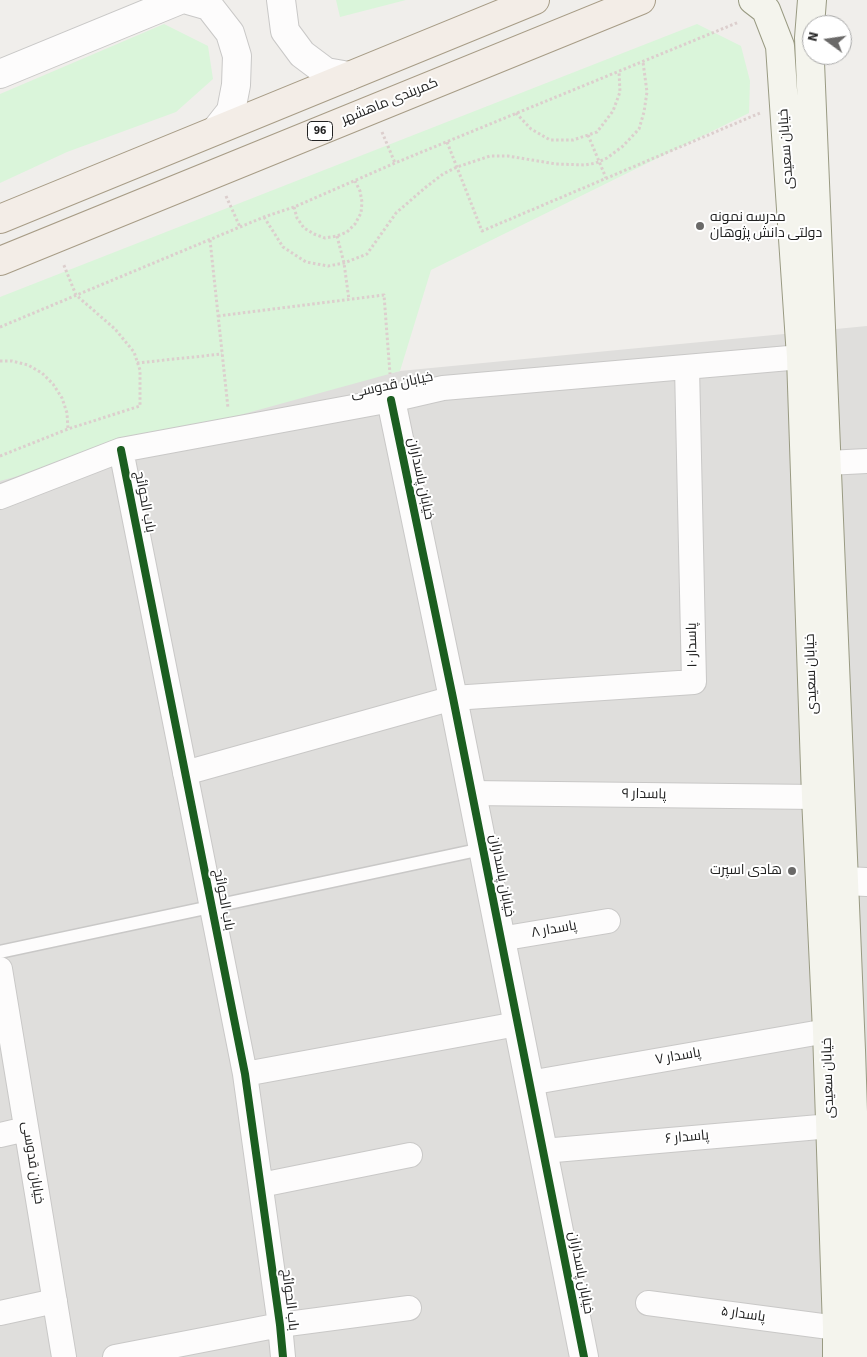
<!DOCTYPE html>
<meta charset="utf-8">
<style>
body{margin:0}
#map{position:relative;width:867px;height:1357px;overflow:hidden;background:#f0eeeb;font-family:"Source Sans 3",sans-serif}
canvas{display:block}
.north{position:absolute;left:802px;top:15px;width:50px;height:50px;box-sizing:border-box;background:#fff;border:1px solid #a7a7a7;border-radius:50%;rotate:284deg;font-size:14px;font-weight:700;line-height:20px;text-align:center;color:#222}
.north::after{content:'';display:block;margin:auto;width:18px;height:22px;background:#6a6968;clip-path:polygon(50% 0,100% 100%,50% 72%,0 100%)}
</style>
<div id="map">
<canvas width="867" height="1357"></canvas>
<div class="north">N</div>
</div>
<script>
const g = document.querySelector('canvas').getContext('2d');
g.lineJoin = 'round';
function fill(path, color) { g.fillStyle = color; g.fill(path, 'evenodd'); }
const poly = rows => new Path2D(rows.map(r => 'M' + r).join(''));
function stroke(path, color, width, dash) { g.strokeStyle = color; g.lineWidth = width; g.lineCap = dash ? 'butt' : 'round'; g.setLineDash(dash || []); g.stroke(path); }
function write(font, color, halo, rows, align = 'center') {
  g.font = font + ' "Source Sans 3",Cairo,sans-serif'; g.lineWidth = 4; g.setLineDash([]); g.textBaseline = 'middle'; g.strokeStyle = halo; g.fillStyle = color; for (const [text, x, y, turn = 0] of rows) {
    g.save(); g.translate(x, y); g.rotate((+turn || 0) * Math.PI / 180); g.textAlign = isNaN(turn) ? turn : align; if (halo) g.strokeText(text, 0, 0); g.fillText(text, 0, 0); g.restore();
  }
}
const residential = poly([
 [867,326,867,1357,0,1357,0,463,117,434,400,371]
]);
const park = poly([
 [336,0,406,0,340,17],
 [164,24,208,46,213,79,176,112,67,152,0,183,0,94],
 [697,24,741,46,750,81,749,113,431,270,400,371,0,481,0,297]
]);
const path = poly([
 [516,113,531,129,550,140,573,140,597,132,613,111,620,92,619,71],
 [382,132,395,163],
 [588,135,606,178],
 [447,142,482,231,760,113],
 [226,196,240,227],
 [294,207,297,218,304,228,314,234,325,238,337,236,347,232,355,224,361,213,362,202,360,191,355,181],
 [264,217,283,247,306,262,328,266,344,263,367,254,396,213,426,187,443,174,457,167,490,156,508,156,556,164,585,165,596,163,607,158,623,146,639,129,644,112,647,92,643,62],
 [337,236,344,263,349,300],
 [210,240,228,408],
 [218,316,384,295,390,374],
 [0,327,264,217,294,207,395,163,739,22],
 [0,361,12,361,28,365,42,373,53,384,62,398,67,413,68,429],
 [137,363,222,354],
 [0,456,68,429,140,406,140,370,134,352,115,329,76,295,63,263]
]);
const service = poly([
 [0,952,482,849]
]);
const minor = poly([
 [121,450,245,1074,280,1325,283,1357],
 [827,463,867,461],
 [0,497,121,450,391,400,443,388,801,357],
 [185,773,453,698,694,682,687,367],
 [471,793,816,797],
 [500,939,608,921],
 [0,969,64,1357],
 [245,1074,517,1024],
 [529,1083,827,1031],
 [0,1135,26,1129],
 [543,1151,831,1126],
 [261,1185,410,1155],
 [648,1303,837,1328],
 [0,1313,55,1301],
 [115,1357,280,1325,409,1308]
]);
const tertiary = poly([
 [188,0,209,6,230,33,237,56,236,85,231,111,216,130],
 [281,0,285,31,302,54,326,72,349,76],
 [0,74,180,0],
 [391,400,453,698,584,1357],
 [845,881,867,882]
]);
const secondary = poly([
 [753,0,766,10,780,46,801,357,816,797,827,1031,837,1328,837,1357],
 [812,0,809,38,851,1050,860,1328,860,1357]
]);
const primary = poly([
 [0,219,535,0],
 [0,261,641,0]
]);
const cycleway = poly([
 [391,400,453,698,584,1357],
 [121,450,245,1074,280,1325,283,1357]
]);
const markers = [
 [700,226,5,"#6a6968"],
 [792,871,5,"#6a6968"]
];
const shields = [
 [320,131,25]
];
const shieldNames = [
 ["96",320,131]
];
const streetNames = [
 ["کمربندی ماهشهر",390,102,-22],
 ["خیابان سعیدی",787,149,-94],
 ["خیابان قدوسی",392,386,-12],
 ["خیابان پاسداران",420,479,78],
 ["باب الحوائج",144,502,79],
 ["پاسدار ۱۰",693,645,-91],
 ["خیابان سعیدی",812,674,-92],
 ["پاسدار ۹",644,795,1],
 ["خیابان پاسداران",501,876,79],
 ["باب الحوائج",223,900,79],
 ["پاسدار ۸",554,930,-10],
 ["پاسدار ۷",678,1057,-10],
 ["خیابان سعیدی",829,1078,-92],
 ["پاسدار ۶",687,1138,-5],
 ["خیابان قدوسی",32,1163,81],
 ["خیابان پاسداران",580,1273,79],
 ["باب الحوائج",289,1300,83],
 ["پاسدار ۵",743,1315,8]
];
const poiNames = [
 ["مدرسه نمونه",710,218],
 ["دولتی دانش پژوهان",710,234],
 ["هادی اسپرت",782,871,"right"]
];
fill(residential, '#dfdedc');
fill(park, '#daf5da');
stroke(service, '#c9c8c7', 15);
stroke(minor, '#c9c8c7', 26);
stroke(tertiary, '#c9c8c7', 30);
stroke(secondary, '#999a82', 30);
stroke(primary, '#a79c86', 30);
stroke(path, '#dccecd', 3, [2.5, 2.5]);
stroke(service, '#fdfcfc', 12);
stroke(minor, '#fdfcfc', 24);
stroke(tertiary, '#fdfcfc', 28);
stroke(secondary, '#f4f4ed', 28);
stroke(primary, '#f3ede7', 28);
stroke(cycleway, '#1b5e20', 8);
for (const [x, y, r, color] of markers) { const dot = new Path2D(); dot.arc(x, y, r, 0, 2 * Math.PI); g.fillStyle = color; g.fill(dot); stroke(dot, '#fff', 2); }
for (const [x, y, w] of shields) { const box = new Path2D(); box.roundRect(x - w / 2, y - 9.5, w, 19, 4); g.fillStyle = '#fff'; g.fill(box); stroke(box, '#222', 1); }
write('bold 12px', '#222', null, shieldNames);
write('14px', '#222', '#fff', streetNames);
write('14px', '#222', '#fff', poiNames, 'left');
</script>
